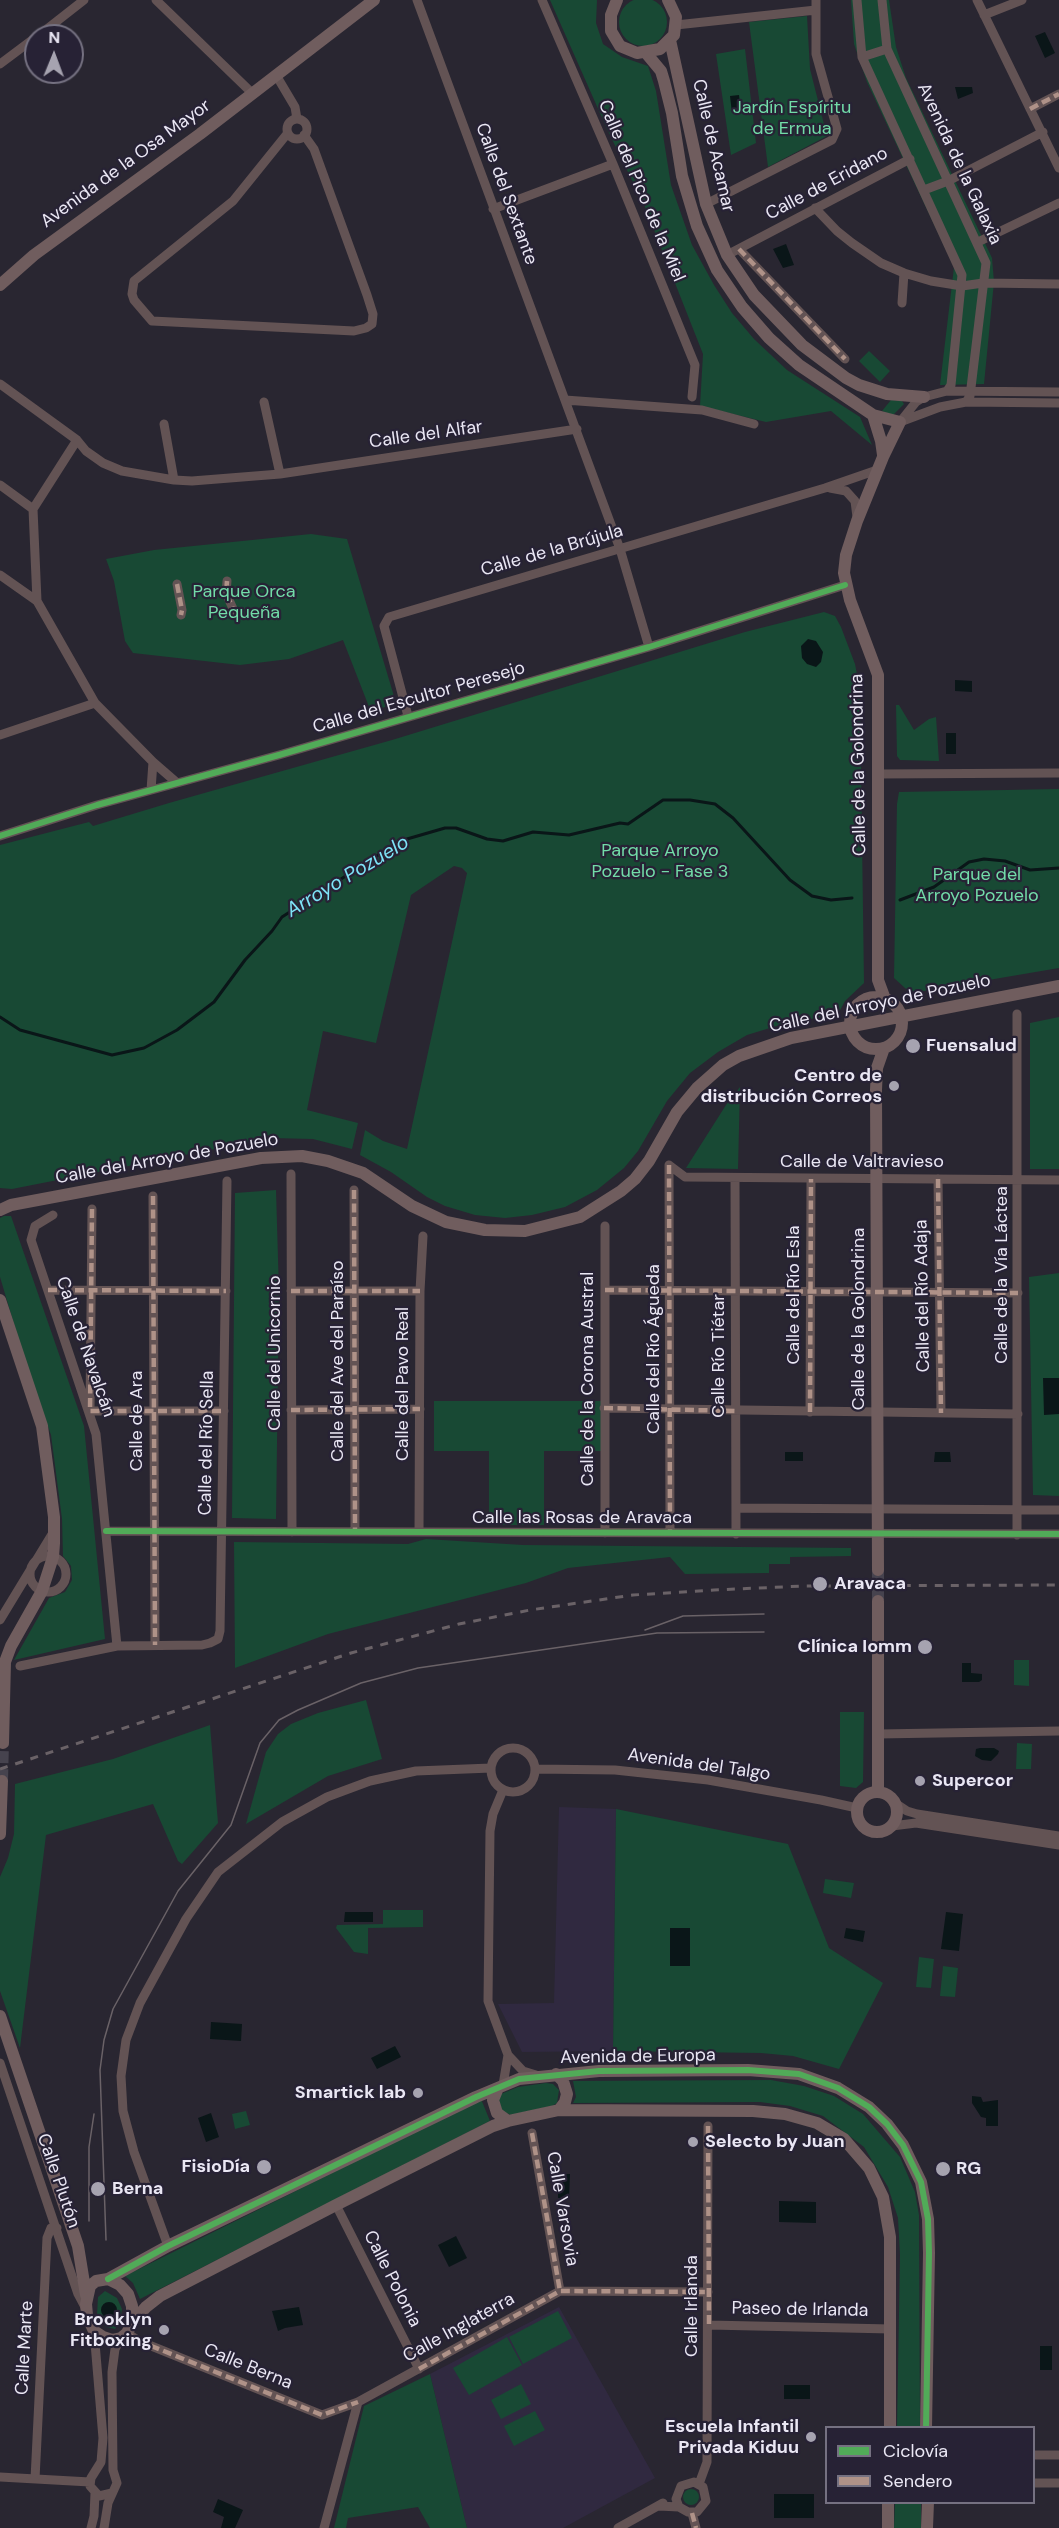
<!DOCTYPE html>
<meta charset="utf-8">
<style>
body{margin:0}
#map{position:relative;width:1059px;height:2528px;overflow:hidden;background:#292631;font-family:"DM Sans",sans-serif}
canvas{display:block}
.legend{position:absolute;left:825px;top:2426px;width:210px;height:78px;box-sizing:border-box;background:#272235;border:2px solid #757181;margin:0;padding:8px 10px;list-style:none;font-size:18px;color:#eae7f4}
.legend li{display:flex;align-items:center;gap:12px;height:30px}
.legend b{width:30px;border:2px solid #757181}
.north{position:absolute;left:24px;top:24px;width:60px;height:60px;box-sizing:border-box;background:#272235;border:2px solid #757181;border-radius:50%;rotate:1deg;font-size:16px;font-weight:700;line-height:24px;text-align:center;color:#eae7f4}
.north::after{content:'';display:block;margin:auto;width:21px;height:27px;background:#a6a3b0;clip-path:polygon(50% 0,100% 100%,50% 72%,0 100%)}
</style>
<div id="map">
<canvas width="1059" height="2528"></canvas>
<ul class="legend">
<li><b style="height:8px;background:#51ab58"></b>Ciclovía</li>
<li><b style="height:8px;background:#af9288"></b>Sendero</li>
</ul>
<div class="north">N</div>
</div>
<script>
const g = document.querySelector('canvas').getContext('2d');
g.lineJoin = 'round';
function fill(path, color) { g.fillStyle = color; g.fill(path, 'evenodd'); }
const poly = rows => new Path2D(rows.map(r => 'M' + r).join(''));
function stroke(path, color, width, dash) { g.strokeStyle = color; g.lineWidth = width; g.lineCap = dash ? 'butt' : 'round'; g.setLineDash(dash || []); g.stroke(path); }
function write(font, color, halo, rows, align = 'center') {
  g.font = font + ' "DM Sans",sans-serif'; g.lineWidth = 4.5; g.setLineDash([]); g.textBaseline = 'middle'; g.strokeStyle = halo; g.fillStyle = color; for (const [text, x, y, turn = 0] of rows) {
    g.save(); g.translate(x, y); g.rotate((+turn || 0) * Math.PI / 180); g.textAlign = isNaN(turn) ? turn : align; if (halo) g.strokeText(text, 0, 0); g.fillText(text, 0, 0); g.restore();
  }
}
const built = poly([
 [559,1807,616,1809,613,2051,522,2052,498,2004,554,2003],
 [559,2307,655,2478,563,2528,467,2528,430,2374]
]);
const green = poly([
 '619 22a24 24 0 1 1 48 0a24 24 0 1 1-48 0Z',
 [550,0,597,0,596,23,603,44,622,57,648,66,656,91,671,185,692,245,714,285,732,313,754,339,787,370,860,417,872,445,831,411,766,422,700,406,703,354,645,207,607,129],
 [851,0,889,0,896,47,906,78,992,258,994,282,984,384,940,385,954,267,867,82,854,44],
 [807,16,810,69,827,136,768,167,749,22],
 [745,49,756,143,731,155,716,54],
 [869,351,890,371,880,382,859,361],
 [891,400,902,401,904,404,893,415,882,411],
 [311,534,347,539,396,703,371,712,343,640,289,659,240,665,133,653,125,641,114,581,106,559,154,550],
 [824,612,835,616,841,627,855,664,860,690,864,983,845,1001,838,1014,783,1024,747,1035,718,1052,690,1073,667,1101,638,1151,624,1168,597,1190,565,1207,532,1215,505,1218,475,1215,445,1206,427,1197,391,1172,360,1155,365,1130,383,1141,407,1149,467,873,462,868,454,866,411,895,376,1043,323,1031,307,1110,358,1123,352,1149,313,1139,271,1138,12,1189,0,1188,0,845,89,822,93,826,169,803,392,740,745,632],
 [896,705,899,705,914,730,929,719,936,717,939,761,900,760,897,756],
 [1059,789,1059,968,912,993,905,988,894,978,897,804,899,792],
 [1059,1017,1059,1169,1030,1169,1030,1023],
 [740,1087,738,1169,686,1168,726,1105],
 [276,1190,279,1292,276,1519,232,1518,235,1193],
 [4,1216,11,1216,84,1426,105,1639,14,1660,49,1598,65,1592,72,1580,71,1566,63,1556,62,1519,51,1435,23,1354,0,1277,0,1218],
 [1059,1273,1059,1496,1033,1495,1029,1277],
 [434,1401,602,1401,602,1451,544,1451,544,1525,489,1525,489,1451,434,1451],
 [426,1539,523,1545,851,1548,851,1556,790,1557,790,1564,769,1564,769,1573,685,1574,670,1557,568,1568,526,1583,328,1634,235,1668,234,1542,408,1544],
 [1014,1660,1029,1660,1029,1686,1014,1685],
 [366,1700,382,1759,328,1776,246,1824,266,1752,278,1734,291,1724,318,1713],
 [840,1712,864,1712,863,1782,856,1788,840,1786],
 [210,1725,218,1823,182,1864,178,1861,153,1804,46,1835,20,2048,0,1991,0,1877,8,1858,14,1834,15,1784,113,1759],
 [1017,1743,1032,1744,1031,1769,1016,1769],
 [616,1809,788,1844,829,1948,883,1983,839,2069,793,2056,761,2053,613,2051],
 [825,1879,854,1883,851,1898,823,1893],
 [383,1910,423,1910,423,1927,368,1928,368,1954,354,1952,336,1928,337,1925,383,1924],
 [919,1957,934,1959,931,1988,916,1987],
 [943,1966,958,1968,955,1997,940,1996],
 [771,2080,804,2086,834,2096,863,2114,900,2157,915,2192,919,2215,920,2427,897,2427,900,2255,898,2218,888,2187,864,2147,823,2116,790,2106,760,2102,573,2103,576,2097,573,2081],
 [546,2083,553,2084,559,2090,557,2103,552,2106,511,2115,502,2111,499,2100,501,2094,518,2087],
 [481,2099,490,2121,140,2299,133,2283,125,2276],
 [246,2111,250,2125,235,2129,232,2114],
 [105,2291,117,2298,122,2309,120,2322,115,2329,106,2327,97,2315,98,2297],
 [558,2311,572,2338,523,2364,509,2337],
 [507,2337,522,2365,469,2395,453,2368],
 [430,2374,467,2528,430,2528,418,2507,348,2518,346,2528,334,2528,364,2406],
 [521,2384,531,2404,501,2419,491,2400],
 [535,2411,545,2430,514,2446,504,2426],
 '683 2497a8 8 0 1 1 16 0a8 8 0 1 1-16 0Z',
 [895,2503,921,2503,921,2528,894,2528]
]);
const water = poly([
 [1045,32,1055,53,1045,58,1035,36],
 [955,87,972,87,973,93,958,99],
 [739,95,741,112,732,113,730,96],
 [786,244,794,265,783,268,773,249],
 [808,639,816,641,823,652,821,662,816,667,807,664,802,658,801,646],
 [955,680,972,681,972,692,955,691],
 [946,733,956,733,956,754,946,754],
 [1043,1378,1059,1378,1059,1414,1044,1415],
 [785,1452,803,1452,803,1461,785,1461],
 [935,1452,950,1452,951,1462,934,1462],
 [962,1663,971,1663,971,1673,982,1674,982,1680,979,1682,962,1682],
 [980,1748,994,1748,999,1751,998,1754,991,1761,982,1760,975,1756,976,1749],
 [345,1912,373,1912,373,1922,344,1922],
 [946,1912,963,1914,959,1951,941,1949],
 [670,1928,690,1928,690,1966,670,1966],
 [846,1928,865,1931,863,1942,844,1938],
 [211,2022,242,2024,241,2041,210,2039],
 [395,2046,401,2057,377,2069,371,2058],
 [972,2096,981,2097,983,2102,998,2100,998,2126,986,2126,986,2118,981,2117,972,2103],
 [211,2113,219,2137,206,2142,198,2118],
 [559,2174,570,2174,569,2198,558,2198,558,2188,553,2188,553,2178,559,2178],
 [779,2201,816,2202,816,2223,779,2222],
 [456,2236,467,2258,449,2267,438,2245],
 '101 2310a8 8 0 1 1 16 0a8 8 0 1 1-16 0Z',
 [299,2307,303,2325,285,2328,278,2331,272,2311],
 [1040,2346,1052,2346,1052,2370,1040,2370],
 [784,2385,810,2385,810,2399,784,2399],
 [774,2494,814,2494,814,2518,774,2518],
 [218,2499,243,2510,235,2528,221,2528,224,2517,213,2512]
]);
const stream = poly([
 [900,900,934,887,969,862,984,859,1005,861,1030,870,1059,868],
 [0,1017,20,1030,112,1055,144,1048,177,1030,214,1002,245,960,272,931,282,917,383,852,407,839,445,828,456,828,487,839,503,841,533,832,569,835,620,823,628,824,663,800,690,800,715,804,733,818,790,880,812,896,831,900,852,898]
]);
const secondaryTunnel = poly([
 [878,1570,878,1601],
 [2,1781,3,1743]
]);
const street = poly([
 [156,0,252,93],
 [417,0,620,549,649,647],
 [542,0,613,164,695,365,692,397],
 [857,0,862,57,962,275,951,385,947,391],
 [882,0,887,49,986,263,970,396,966,402],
 [977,0,1059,168],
 [984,15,1022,0],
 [676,25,816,10],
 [38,36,84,0],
 [862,57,887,49],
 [0,64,36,37],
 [276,75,295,107,297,119],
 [1030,109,1059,94],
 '287 129a10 10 0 1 1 20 0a10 10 0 1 1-20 0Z',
 [287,134,233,201,134,281,132,294,134,300,152,321,354,331,366,328,372,324,373,314,367,295,314,149,304,135],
 [924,190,948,181,1043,132],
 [706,204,832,140,837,129,816,54,816,0],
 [815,208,837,231,852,243,881,263,904,273,931,281,962,286,983,283,1059,284],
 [493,209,613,164],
 [978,242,1059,203],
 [739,249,845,359],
 [727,255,910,159],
 [902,303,904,273],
 [0,384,77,440,86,451,103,463,122,471,174,480,192,481,280,474,577,429],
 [565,400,702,410,754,424],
 [264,402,280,474],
 [900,422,916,402,924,397,947,391,1059,392],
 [900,422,940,407,966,402,1059,403],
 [164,424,174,480],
 [77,440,33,509,37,601,95,703,153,762,176,782],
 [0,485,33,509],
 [830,488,846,491,855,501,857,517],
 [0,575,37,601],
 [227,581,226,593,234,611],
 [177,584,182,610,181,615],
 [408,716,384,626,389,617,825,488,877,470],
 [0,735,95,703],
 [878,774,1059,773],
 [151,790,153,762],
 [0,836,97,805,279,755,649,647,845,585],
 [1017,1014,1017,1535],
 [669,1165,685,1177,1059,1180],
 [669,1165,670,1533],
 [291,1174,292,1532],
 [735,1178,736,1534],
 [938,1179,941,1413],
 [354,1190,355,1532],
 [153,1196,155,1645],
 [92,1209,90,1411,224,1411],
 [53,1215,35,1226,31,1240,96,1434,117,1646],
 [48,1290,226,1291],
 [605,1290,1018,1293],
 [291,1291,420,1291],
 [604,1408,1018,1414],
 [291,1410,420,1409],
 [810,1412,811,1179],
 [736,1508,1059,1510],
 [106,1531,1059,1534],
 [419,1532,420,1291,423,1236],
 [605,1533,605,1226],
 '30 1574a18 18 0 1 1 36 0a18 18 0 1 1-36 0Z',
 [0,1620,54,1531],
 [20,1666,117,1646,202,1645,210,1643,218,1639,220,1631,227,1181],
 [878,1734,1059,1731],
 '491 1770a22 22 0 1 1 44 0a22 22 0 1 1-44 0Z',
 [536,1769,615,1770,708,1780,821,1800,857,1808],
 [503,1790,493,1814,490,1831,488,2001,508,2055,523,2071,536,2075],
 [895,1803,907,1811,917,1814,1059,1836],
 [892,1826,916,1823,1059,1845],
 [0,2063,78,2294,86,2309],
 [503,2085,508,2055],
 [532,2133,560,2291],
 [336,2205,419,2369],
 [168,2246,134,2152,123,2111,121,2076,126,2040,140,2003,186,1919,218,1872,282,1822,327,1797,370,1781,416,1771,491,1768],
 [709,2325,891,2329],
 [94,2331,103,2438,101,2462,91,2478,90,2486,99,2496,112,2493],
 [127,2333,139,2341,322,2415,358,2402],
 [1034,2455,1059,2455],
 [0,2477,90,2482],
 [35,2479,47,2238,51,2228,57,2228],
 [1034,2483,1059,2483],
 [699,2484,707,2462,708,2126],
 [659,2506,679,2507,688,2512,697,2512,706,2501,703,2487,694,2482,681,2486,676,2499,679,2507],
 [692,2513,696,2528],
 [91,2528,94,2516,95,2493],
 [104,2528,108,2503,117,2483,113,2470,112,2372,115,2349,121,2338],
 [324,2528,358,2402,560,2291,708,2292],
 [618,2528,663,2503]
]);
const secondary = poly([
 [617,0,611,15,611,31,620,46,637,53,660,49,674,35,676,17,668,0],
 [670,40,706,204,727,255,754,295,802,345,846,378,859,385,887,394,924,397],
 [646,53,661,71,664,81,672,113,682,176,697,226,717,270,742,307,769,338,799,365,873,415,900,422,883,457,857,521,846,555,844,573,850,600,878,675,878,980,885,999],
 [0,285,34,255,200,134,374,0],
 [873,415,881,441,883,455],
 '850 1023a26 26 0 1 1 52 0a26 26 0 1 1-52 0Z',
 [0,1210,11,1205,261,1158,302,1156,328,1161,363,1173,412,1206,446,1222,485,1230,525,1231,580,1217,621,1191,635,1179,649,1161,677,1112,697,1088,723,1065,739,1056,791,1038,1059,986],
 [0,1300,42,1426,54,1517,54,1543,53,1557,42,1591,11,1646,5,1662,3,1743],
 [878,1570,876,1090,877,1068,884,1048],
 [878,1601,878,1792],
 '857 1812a20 20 0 1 1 40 0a20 20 0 1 1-40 0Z',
 [0,1834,2,1781],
 [0,2016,78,2246,86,2295],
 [556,2074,563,2081,567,2094,565,2102,559,2110],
 [498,2088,493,2100,497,2113,508,2121],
 [108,2279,168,2246,476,2097,519,2079,599,2071,748,2070,799,2074,838,2088,869,2107,887,2124,903,2145,921,2182,928,2219,929,2253,926,2428],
 [108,2279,120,2285,128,2294,132,2306,132,2323,127,2333,121,2338,112,2340,103,2337,94,2331,87,2315,86,2304,90,2286,96,2281,108,2279],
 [132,2323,146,2307,160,2296,336,2205,493,2126,508,2121,559,2110,753,2111,785,2114,817,2123,844,2139,869,2168,883,2197,890,2237,890,2428],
 [888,2502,888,2528],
 [927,2528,928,2502]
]);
const tram = poly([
 [645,1630,683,1616,764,1614],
 [89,2221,89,2147,94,2114],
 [106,2240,100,2070,104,2040,113,2009,178,1891,231,1825,260,1743,279,1720,298,1710,361,1683,418,1668,657,1633,764,1632]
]);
const rail = poly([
 [0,1769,351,1653,459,1624,530,1610,633,1595,714,1590,804,1586,1059,1585]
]);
const quiet = poly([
 [1030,109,1059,94],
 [739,249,845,359],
 [227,581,226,593,234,611],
 [177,584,182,610,181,615],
 [669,1165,670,1533],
 [938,1179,941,1413],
 [354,1190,355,1532],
 [153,1196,155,1645],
 [92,1209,90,1411,224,1411],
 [48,1290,226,1291],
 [605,1290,1018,1293],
 [291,1291,420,1291],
 [604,1408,736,1411],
 [291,1410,420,1409],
 [810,1412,811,1179],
 [708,2126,709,2325],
 [532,2133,560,2291],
 [127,2333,139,2341,322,2415,358,2402],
 [419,2369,560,2291,708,2292],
 [692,2513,696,2528]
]);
const cycleway = poly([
 [0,836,97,805,279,755,649,647,845,585],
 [106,1531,1059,1534],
 [108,2279,168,2246,476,2097,519,2079,599,2071,748,2070,799,2074,838,2088,869,2107,887,2124,903,2145,921,2182,928,2219,929,2253,926,2428]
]);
const markers = [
 [913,1046,8,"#a6a3b0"],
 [894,1086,6,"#a6a3b0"],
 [820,1584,8,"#a6a3b0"],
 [925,1647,8,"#a6a3b0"],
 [920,1781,6,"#a6a3b0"],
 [418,2093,6,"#a6a3b0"],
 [693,2142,6,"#a6a3b0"],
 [264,2167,8,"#a6a3b0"],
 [943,2169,8,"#a6a3b0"],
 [98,2189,8,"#a6a3b0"],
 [164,2330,6,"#a6a3b0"],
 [811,2437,6,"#a6a3b0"]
];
const parkNames = [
 ["Jardín Espíritu",792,108],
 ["de Ermua",792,129],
 ["Parque Orca",244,592],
 ["Pequeña",244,613],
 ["Parque Arroyo",660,851],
 ["Pozuelo - Fase 3",660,872],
 ["Parque del",977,875],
 ["Arroyo Pozuelo",977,896]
];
const streetNames = [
 ["Calle de Acamar",713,146,77],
 ["Avenida de la Osa Mayor",126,164,-36],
 ["Avenida de la Galaxia",959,164,65],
 ["Calle de Eridano",827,184,-28],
 ["Calle del Pico de la Miel",641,191,67],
 ["Calle del Sextante",506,194,70],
 ["Calle del Alfar",426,435,-8],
 ["Calle de la Brújula",552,551,-16],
 ["Calle del Escultor Peresejo",419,698,-16],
 ["Calle de la Golondrina",859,765,-91],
 ["Calle del Arroyo de Pozuelo",880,1004,-12],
 ["Calle del Arroyo de Pozuelo",167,1159,-10],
 ["Calle de Valtravieso",862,1162],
 ["Calle de la Vía Láctea",1002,1275,-90],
 ["Calle del Río Esla",794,1295,-90],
 ["Calle del Río Adaja",923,1296,-91],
 ["Calle de la Golondrina",859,1319,-90],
 ["Calle de Navalcán",85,1347,71],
 ["Calle del Río Águeda",654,1349,-90],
 ["Calle del Unicornio",275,1353,-90],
 ["Calle Río Tiétar",719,1356,-90],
 ["Calle del Ave del Paraíso",338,1361,-90],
 ["Calle de la Corona Austral",588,1379,-90],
 ["Calle del Pavo Real",403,1384,-90],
 ["Calle de Ara",137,1421,-90],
 ["Calle del Río Sella",207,1443,-89],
 ["Calle las Rosas de Aravaca",582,1518],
 ["Avenida del Talgo",699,1765,8],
 ["Avenida de Europa",638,2057,-1],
 ["Calle Plutón",58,2181,71],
 ["Calle Varsovia",562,2209,80],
 ["Calle Polonia",392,2279,63],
 ["Calle Irlanda",692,2306,-90],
 ["Paseo de Irlanda",800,2310,1],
 ["Calle Inglaterra",459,2328,-29],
 ["Calle Marte",25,2348,-87],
 ["Calle Berna",248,2367,22]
];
const poiNames = [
 ["Fuensalud",926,1046],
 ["Centro de",882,1076,"right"],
 ["distribución Correos",882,1097,"right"],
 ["Aravaca",834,1584],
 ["Clínica Iomm",912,1647,"right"],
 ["Supercor",932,1781],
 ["Smartick lab",406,2093,"right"],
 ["Selecto by Juan",705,2142],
 ["FisioDía",250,2167,"right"],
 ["RG",956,2169],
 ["Berna",112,2189],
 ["Brooklyn",152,2320,"right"],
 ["Fitboxing",152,2341,"right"],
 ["Escuela Infantil",799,2427,"right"],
 ["Privada Kiduu",799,2448,"right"]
];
const waterNames = [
 ["Arroyo Pozuelo",348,877,-31]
];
fill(built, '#302940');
fill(green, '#184934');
fill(water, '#0a1618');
stroke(stream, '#0a1618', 3);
stroke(secondaryTunnel, '#46434e', 12, [12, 6]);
stroke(street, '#635354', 9);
stroke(secondary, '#705d5e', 12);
stroke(tram, '#6a6267', 1.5);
stroke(rail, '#6a6267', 3, [8, 8]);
stroke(quiet, '#af9288', 4.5, [9, 4.5]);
stroke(cycleway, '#51ab58', 6);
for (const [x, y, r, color] of markers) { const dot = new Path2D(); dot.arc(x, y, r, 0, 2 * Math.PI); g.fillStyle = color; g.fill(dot); stroke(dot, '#272235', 2); }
write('18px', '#72dca8', '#272235', parkNames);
write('18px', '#eae7f4', '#272235', streetNames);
write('bold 18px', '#eae7f4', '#272235', poiNames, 'left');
write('italic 20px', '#7ee4f8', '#272235', waterNames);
</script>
